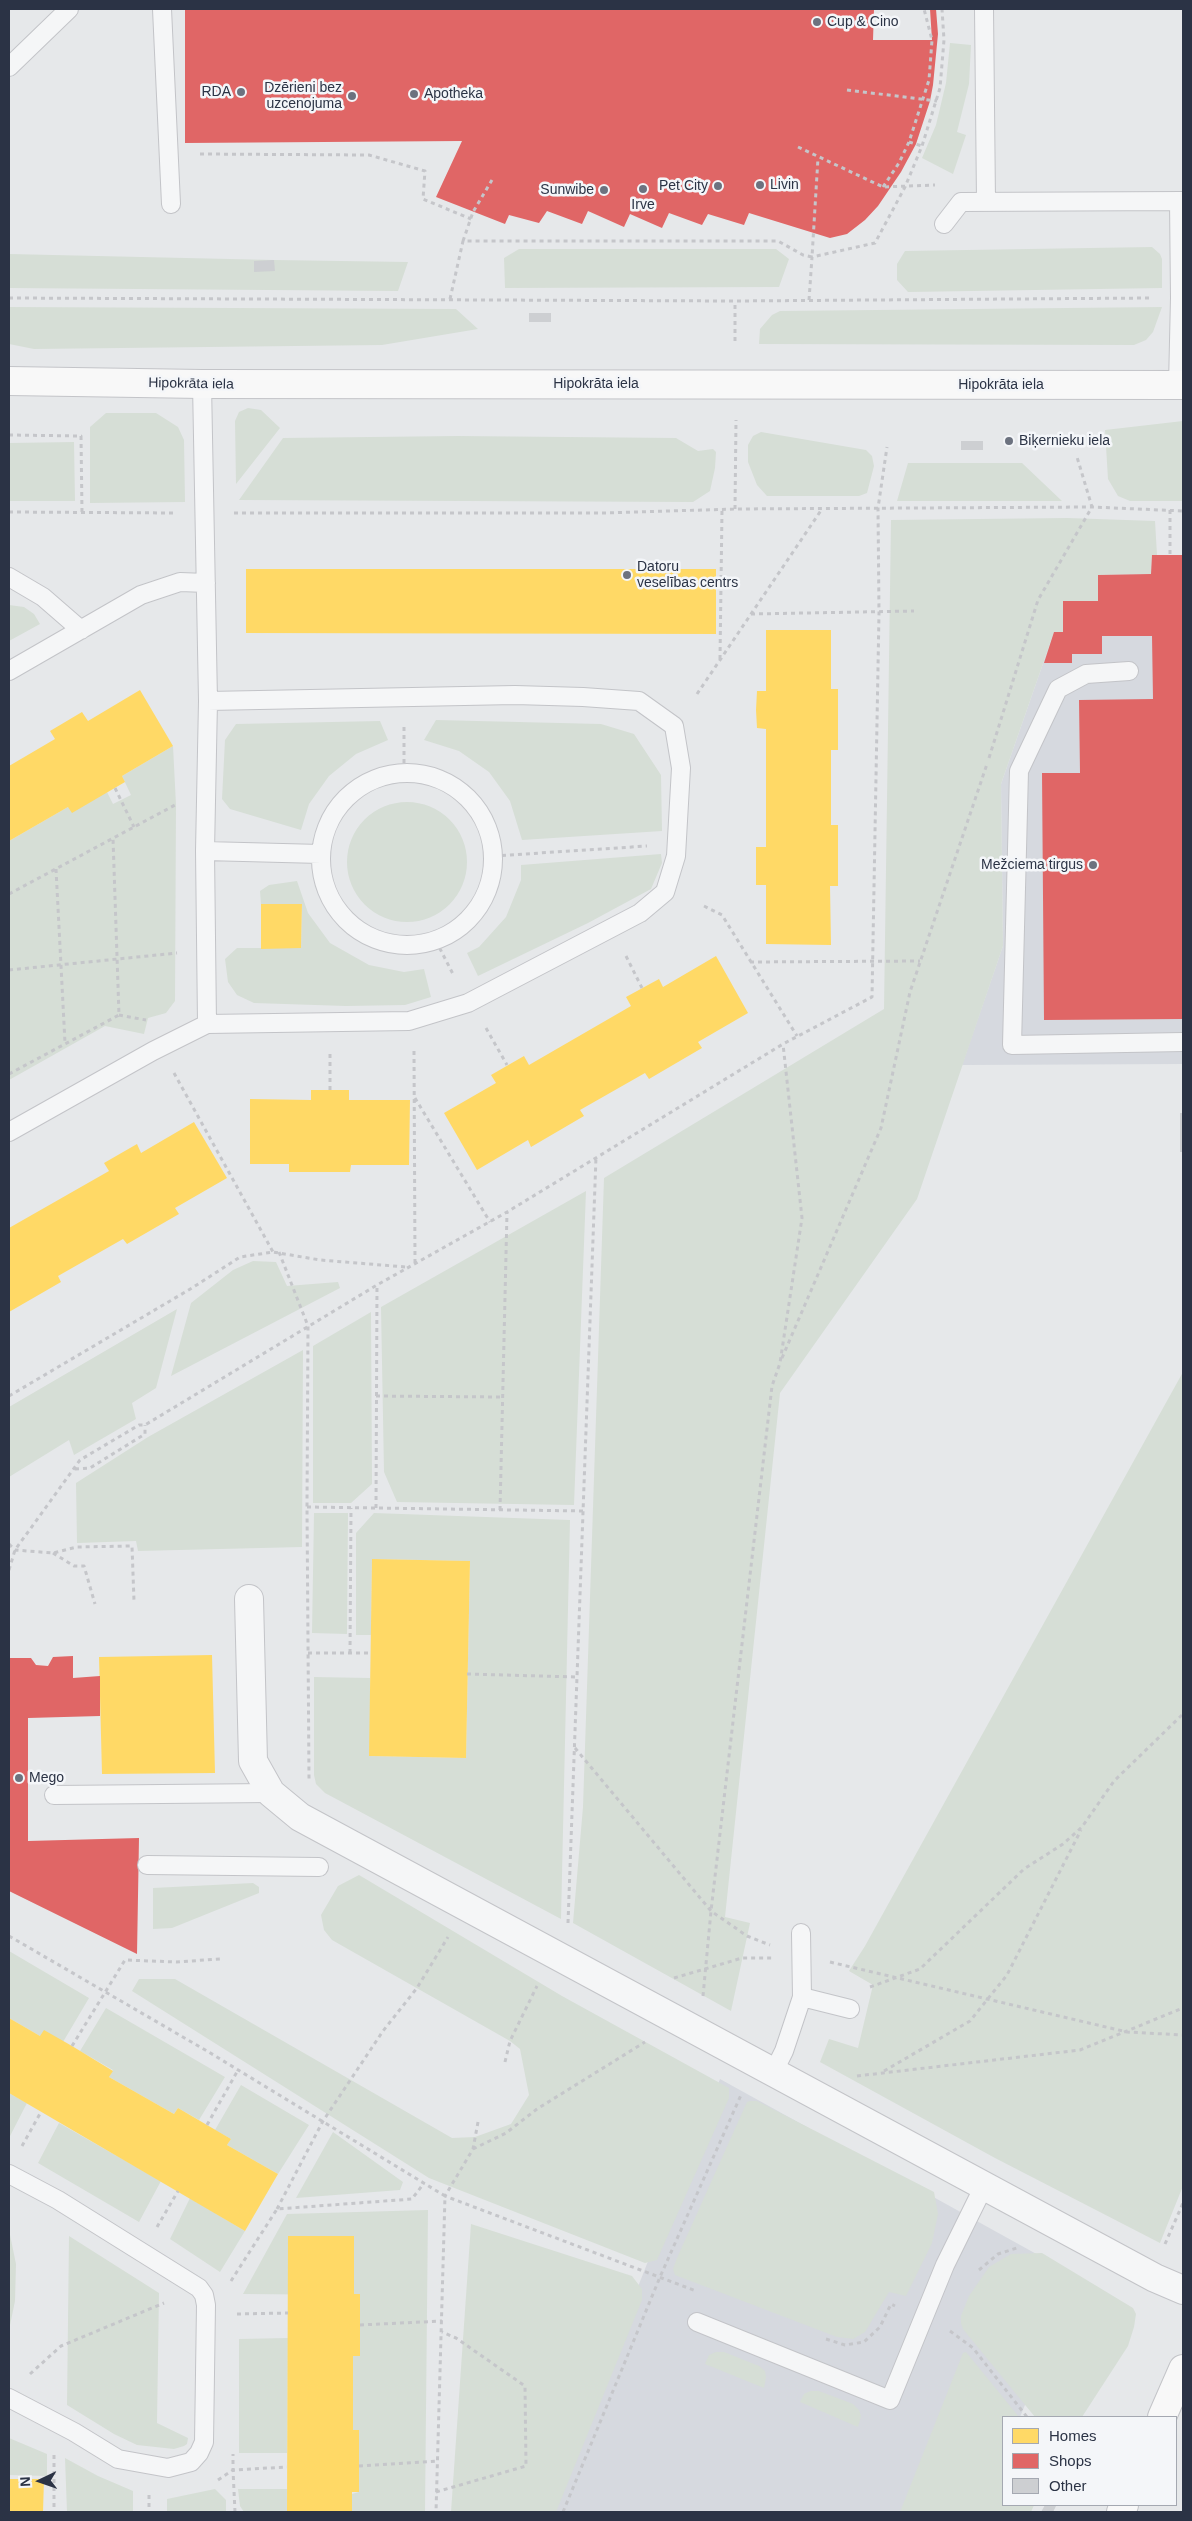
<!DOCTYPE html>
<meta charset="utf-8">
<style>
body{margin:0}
#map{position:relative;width:1192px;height:2521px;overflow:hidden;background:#e6e8ea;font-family:Arial,sans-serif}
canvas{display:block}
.frame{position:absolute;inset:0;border:10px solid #2b3345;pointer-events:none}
.legend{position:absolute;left:1002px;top:2416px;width:175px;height:90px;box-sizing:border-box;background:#f4f6f9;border:1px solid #a4a8b1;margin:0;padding:6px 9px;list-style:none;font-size:15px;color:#2b3345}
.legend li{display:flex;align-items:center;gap:10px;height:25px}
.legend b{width:25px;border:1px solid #a4a8b1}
.north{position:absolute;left:15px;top:2456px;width:50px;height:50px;-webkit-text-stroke:4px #f4f6f9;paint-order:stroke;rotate:267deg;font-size:14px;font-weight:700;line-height:20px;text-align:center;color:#2b3345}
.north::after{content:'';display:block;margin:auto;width:18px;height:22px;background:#2b3345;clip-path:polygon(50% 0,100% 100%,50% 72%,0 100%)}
</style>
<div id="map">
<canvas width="1192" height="2521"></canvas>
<div class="frame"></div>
<ul class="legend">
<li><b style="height:14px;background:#ffd966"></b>Homes</li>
<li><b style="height:14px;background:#e06666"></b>Shops</li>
<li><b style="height:14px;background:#cdcfd2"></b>Other</li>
</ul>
<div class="north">N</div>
</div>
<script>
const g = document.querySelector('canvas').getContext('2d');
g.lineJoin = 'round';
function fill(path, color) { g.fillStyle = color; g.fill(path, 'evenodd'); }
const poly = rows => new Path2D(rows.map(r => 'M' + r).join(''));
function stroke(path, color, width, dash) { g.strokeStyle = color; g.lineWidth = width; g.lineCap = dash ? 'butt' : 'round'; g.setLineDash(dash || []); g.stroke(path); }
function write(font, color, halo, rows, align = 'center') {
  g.font = font + ' Arial,sans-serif'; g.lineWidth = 5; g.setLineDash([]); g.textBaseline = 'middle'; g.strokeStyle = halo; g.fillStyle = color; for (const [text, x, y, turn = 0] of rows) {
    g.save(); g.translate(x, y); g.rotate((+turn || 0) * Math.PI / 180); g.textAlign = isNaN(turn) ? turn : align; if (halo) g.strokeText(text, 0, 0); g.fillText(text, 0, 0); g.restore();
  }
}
const built = poly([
 [1152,555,1183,555,1183,1064,962,1065,1003,946,1001,784,1054,632,1063,631,1063,601,1098,575,1151,574],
 [720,2079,1078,2277,1020,2417,1003,2417,981,2512,549,2512]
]);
const green = poly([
 [950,43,971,45,969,84,957,132,966,135,953,174,922,158,936,125,946,83],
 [1152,247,1160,254,1162,259,1162,288,908,292,897,280,897,264,905,251],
 [519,249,776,249,789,259,779,287,505,288,504,258],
 [9,254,274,260,408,262,398,291,9,288],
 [9,307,456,309,478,329,382,345,34,349,9,344],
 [1162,307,1153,332,1146,340,1134,345,759,344,760,329,772,315,780,311],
 [248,408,261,410,280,428,236,484,235,421,239,412],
 [106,413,156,413,178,427,184,440,185,502,90,503,90,427],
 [1183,421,1183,501,1130,501,1118,496,1108,479,1105,430],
 [761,432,866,450,872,456,874,466,867,493,859,496,767,496,757,485,748,462,748,445,753,436],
 [458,436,676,438,698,451,713,449,716,452,715,468,710,491,693,502,239,500,283,438],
 [74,442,75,501,9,501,9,443],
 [908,463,1022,463,1062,501,897,501],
 [1067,518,1155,521,1157,555,1152,556,1151,574,1098,575,1098,601,1063,601,1063,632,1054,632,1001,784,1003,946,917,1199,780,1393,725,1917,750,1923,731,2011,573,1923,583,1807,604,1178,884,1009,891,520],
 [9,605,24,607,34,614,40,624,9,641],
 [436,720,601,724,634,734,661,775,662,831,522,840,510,801,489,772,459,751,424,740],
 [380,721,388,740,356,754,329,776,309,804,301,830,230,809,222,799,225,740,236,724],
 [173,746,176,805,175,1001,166,1013,148,1018,144,1034,105,1026,9,1080,9,841,68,807,107,792,113,804,131,795,122,776],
 '347 862a60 60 0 1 1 120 0a60 60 0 1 1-120 0Z',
 [661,854,662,863,651,889,588,923,478,976,467,953,479,947,506,917,521,880,521,865],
 [297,881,308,913,330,943,369,965,404,972,424,969,431,997,405,1005,346,1006,254,1003,237,995,228,982,225,959,237,948,301,948,302,904,261,904,260,891,269,885],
 [586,1191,574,1505,397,1502,384,1472,381,1307],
 [253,1261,276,1262,287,1286,338,1282,340,1288,171,1376,191,1303,233,1270],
 [177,1309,156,1388,132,1403,136,1419,74,1455,69,1440,9,1477,9,1407],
 [371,1312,372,1484,351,1503,313,1503,313,1346],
 [303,1350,302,1547,138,1551,136,1541,77,1543,76,1483,148,1437],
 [1183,1372,1183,2186,1160,2243,995,2158,820,2062,829,2039,858,2048,873,1985,849,1971,865,1946],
 [314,1513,348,1513,347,1634,312,1633],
 [374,1513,570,1520,561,1919,325,1793,316,1784,314,1775,314,1677,370,1678,370,1756,466,1758,470,1561,372,1559,371,1635,356,1635,356,1533],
 [359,1875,562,1996,729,2088,729,2098,657,2260,645,2263,429,2178,132,1991,139,1979,175,1979,452,2138,475,2137,511,2124,529,2095,520,2049,510,2041,332,1940,324,1930,321,1915,338,1886],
 [253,1883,259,1887,259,1893,172,1928,153,1929,153,1888],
 [9,1951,89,1998,63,2042,40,2036,9,2018],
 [106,2008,225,2077,199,2120,178,2108,174,2114,109,2077,113,2070,80,2051],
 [241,2085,309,2125,278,2174,227,2145,231,2139,215,2130],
 [9,2093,27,2103,9,2138],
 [750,2101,757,2101,934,2192,938,2214,932,2243,906,2296,889,2292,865,2332,853,2339,837,2337,675,2275,673,2269,677,2258,747,2102],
 [59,2123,161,2181,139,2222,38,2163],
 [333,2132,403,2182,400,2190,296,2198],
 [190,2198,245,2231,220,2272,170,2239],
 [428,2210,425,2512,352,2512,352,2494,359,2492,359,2432,353,2430,353,2356,360,2356,360,2295,243,2294,287,2214],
 [471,2224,632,2276,642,2289,642,2300,556,2512,451,2512],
 [9,2230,16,2264,15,2301,9,2330],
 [69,2236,159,2293,157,2423,188,2438,187,2444,184,2446,174,2449,137,2445,114,2434,67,2405],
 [1042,2253,1133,2308,1136,2314,1134,2327,1128,2346,1082,2417,1035,2417,963,2329,961,2323,961,2316,969,2296,989,2267,1011,2254],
 [288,2338,287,2453,239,2453,239,2339],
 [716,2352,724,2352,759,2366,765,2371,766,2377,764,2388,705,2364,709,2355],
 [966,2352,1019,2417,1003,2417,1003,2505,1034,2505,1031,2512,900,2512,963,2353],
 [810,2391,819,2391,853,2404,859,2410,861,2416,858,2427,800,2402,804,2394],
 [9,2438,47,2454,47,2476,9,2475],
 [65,2458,98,2476,133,2491,133,2512,67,2512],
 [215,2489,226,2500,226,2512,167,2512,167,2499],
 [238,2489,287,2489,287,2512,244,2512,240,2506]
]);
const homes = poly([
 [246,569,716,569,716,634,246,633],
 [766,630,831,630,831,689,838,689,838,750,831,750,831,825,838,825,838,886,830,886,831,945,766,944,766,885,756,885,756,847,766,847,766,729,757,728,756,710,757,691,766,691],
 [140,690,173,746,122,776,125,782,72,813,68,807,9,841,9,766,55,739,50,731,82,712,88,721],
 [261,904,302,904,301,948,261,949],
 [716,956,748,1013,698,1042,702,1048,649,1079,645,1073,580,1110,584,1116,531,1147,528,1140,477,1170,444,1113,496,1083,491,1075,524,1056,529,1065,631,1006,626,997,659,979,663,987],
 [311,1090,349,1090,349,1100,410,1100,409,1165,351,1165,350,1172,289,1172,289,1164,250,1164,250,1099,311,1100],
 [194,1122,227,1178,175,1208,179,1214,127,1244,123,1239,58,1276,61,1282,9,1312,9,1228,109,1171,104,1163,137,1144,141,1153],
 [372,1559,470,1561,466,1758,369,1756],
 [212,1655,215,1773,102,1774,99,1657],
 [9,2018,40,2036,44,2030,72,2046,113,2071,109,2077,174,2114,178,2108,207,2125,231,2139,227,2145,278,2174,245,2231,9,2093],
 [288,2236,354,2236,354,2294,360,2294,360,2356,353,2356,353,2430,359,2430,359,2492,352,2492,352,2512,287,2512],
 [9,2479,44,2479,43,2512,9,2512]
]);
const shops = poly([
 [185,9,874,9,873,40,932,40,930,9,936,9,938,34,933,85,930,101,916,144,901,172,878,206,865,220,847,234,830,238,749,213,744,225,708,214,702,225,669,213,662,228,630,214,624,227,588,211,582,224,547,211,539,223,509,215,505,224,436,197,462,141,185,143],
 [1152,555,1183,555,1183,1019,1044,1020,1042,773,1080,773,1079,700,1153,699,1152,636,1102,636,1102,654,1072,654,1072,663,1044,663,1054,632,1063,632,1063,601,1098,601,1098,575,1151,574],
 [73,1656,73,1678,100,1676,100,1716,28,1718,28,1841,139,1838,137,1954,9,1891,10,1658,31,1658,36,1665,48,1666,53,1657]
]);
const building = poly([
 [274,260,275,271,254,272,254,261],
 [529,313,551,313,551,322,529,322],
 [961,441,983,441,983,450,961,450],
 [1180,1113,1183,1113,1183,1152,1180,1152],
 [1045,2505,1056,2506,1053,2512,1041,2512]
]);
const path = poly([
 [847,90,937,101],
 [909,142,922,146],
 [798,147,883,187,935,185],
 [200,154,369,155,425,171,423,199,471,219],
 [883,187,899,163,909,142,929,80,932,40,924,9],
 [463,241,473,212,492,180],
 [9,298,735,301,1151,298],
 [450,299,463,241,778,241,803,255,812,257,818,158],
 [809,300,812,257,875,243,905,187,922,146,940,88,944,40,942,9],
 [735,341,735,301],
 [9,435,81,436,82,512],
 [735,509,736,420],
 [1170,510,1170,555],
 [9,512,176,513],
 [234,513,604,513,735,509,1092,507,1183,511],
 [751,614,914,611],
 [720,659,722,510],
 [697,694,822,509],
 [404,727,404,774],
 [989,758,1038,600,1092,507,1077,457],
 [115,788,134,827],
 [494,856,647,846],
 [56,869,65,1043],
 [9,894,175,805],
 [704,906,722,915,797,1036],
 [436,941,454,976],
 [626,956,642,988],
 [750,962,920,961],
 [9,970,177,953],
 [119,1015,146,1020],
 [486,1028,507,1065],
 [414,1051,415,1263],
 [174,1073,273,1252],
 [9,1074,119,1015,113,838],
 [330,1090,330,1053],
 [415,1098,490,1222],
 [279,1252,308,1326,307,1507,309,1779],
 [782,1358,881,1128,910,992,987,764],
 [9,1396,192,1288,240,1257,273,1252,320,1260,406,1267],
 [376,1396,502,1397],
 [75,1469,90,1468,145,1434,145,1425],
 [307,1507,584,1511],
 [376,1508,377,1285],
 [500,1510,507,1212],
 [9,1544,15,1550,53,1553,77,1547,132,1546,134,1601],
 [53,1553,74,1566,84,1566,95,1604],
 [9,1570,15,1550,80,1460,139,1425,145,1425,377,1285,507,1212,783,1044,872,997,879,613,878,508,887,447],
 [308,1653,371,1653],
 [350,1653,351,1508],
 [467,1674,577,1677],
 [575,1748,711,1911,747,1936,770,1945],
 [568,1923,596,1157],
 [9,1936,207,2051,445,2196,436,2512],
 [830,1962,1127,2032,1183,2035],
 [674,1978,742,1958,772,1958],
 [870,1987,920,1969,1024,1869,1063,1844,1082,1827,1114,1781,1183,1714],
 [703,1996,711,1911,772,1386,780,1363,802,1218,783,1044],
 [72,2046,125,1960,176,1962,220,1959],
 [505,2062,510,2041,537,1986],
 [884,2071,970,2021,1007,1975,1081,1830],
 [857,2076,1080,2050,1183,2008],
 [478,2122,473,2149,445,2196,696,2291],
 [207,2125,238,2070],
 [22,2146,41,2112],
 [473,2149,506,2133,537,2109,645,2042],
 [277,2209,323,2121,383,2031,417,1988,448,1937],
 [157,2227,178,2191],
 [1165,2244,1183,2203],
 [979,2270,998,2254,1020,2247],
 [231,2281,277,2209,412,2199,424,2183],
 [237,2314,288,2313],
 [360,2325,442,2321],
 [950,2331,973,2348,1027,2417],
 [826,2339,845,2345,864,2342,880,2327,891,2304,895,2306],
 [30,2374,61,2346,164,2303],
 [54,2455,54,2512],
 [359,2466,438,2461],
 [218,2480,233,2470,233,2454],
 [436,2492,526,2466,525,2386,456,2338,442,2332],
 [149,2495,149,2512],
 [235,2512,233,2470,287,2467],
 [563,2512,660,2277,741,2095]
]);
const lane = poly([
 [162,9,171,204],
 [984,9,986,202],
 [9,67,69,9],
 [944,224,961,202,1183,201],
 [202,384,208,701,205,851,207,1024],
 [1178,385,1180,298,1179,201],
 [9,577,43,597,81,630],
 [9,671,141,595,180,582,206,583],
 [1129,671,1086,674,1058,689,1019,771,1012,1045,1183,1042],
 '321 859a86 86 0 1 1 172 0a86 86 0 1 1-172 0Z',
 [205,851,321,854],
 [9,1132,153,1051,207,1024,409,1021,468,1003,640,913,665,892,676,856,681,768,674,726,639,701,583,697,515,695,208,701],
 [54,1795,271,1793],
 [147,1865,319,1867],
 [802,1997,850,2009],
 [774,2071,784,2051,802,1997,801,1933],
 [9,2174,58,2200,199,2288,204,2295,206,2305,204,2442,199,2453,191,2462,168,2468,118,2459,74,2432,9,2398],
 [697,2322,890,2400,945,2265,984,2186]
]);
const street = poly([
 [249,1599,253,1761,271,1793,300,1817,1155,2278,1183,2290]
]);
const secondary = poly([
 [9,381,202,384,1183,385],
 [1162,2417,1183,2369],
 [1121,2512,1124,2505]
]);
const markers = [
 [817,22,5,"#6c727f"],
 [241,92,5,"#6c727f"],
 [414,94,5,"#6c727f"],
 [352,96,5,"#6c727f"],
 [760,185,5,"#6c727f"],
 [718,186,5,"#6c727f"],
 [643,189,5,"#6c727f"],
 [604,190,5,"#6c727f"],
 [1009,441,5,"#6c727f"],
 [627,575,5,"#6c727f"],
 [1093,865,5,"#6c727f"],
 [19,1778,5,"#6c727f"]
];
const poiNames = [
 ["Cup & Cino",827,22],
 ["Dzērieni bez",342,88,"right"],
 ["uzcenojuma",342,104,"right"],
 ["RDA",231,92,"right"],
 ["Apotheka",424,94],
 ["Livin",770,185],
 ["Pet City",708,186,"right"],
 ["Sunwibe",594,190,"right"],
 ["Irve",643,205,"center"],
 ["Biķernieku iela",1019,441],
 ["Datoru",637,567],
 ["veselības centrs",637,583],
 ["Mežciema tirgus",1083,865,"right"],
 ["Mego",29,1778]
];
const streetNames = [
 ["Hipokrāta iela",191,384,1],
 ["Hipokrāta iela",596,384],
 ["Hipokrāta iela",1001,385]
];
fill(built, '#d6d9df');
fill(green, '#d6ded6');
fill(homes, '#ffd966');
fill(shops, '#e06666');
fill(building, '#cdcfd2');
stroke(lane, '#c3c4c8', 20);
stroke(street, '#c3c4c8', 30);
stroke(secondary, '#c3c4c8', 30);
stroke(path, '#c5c6ca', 3, [4, 4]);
stroke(lane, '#f5f6f7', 18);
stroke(street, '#f5f6f7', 28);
stroke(secondary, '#f8f8f8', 28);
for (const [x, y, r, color] of markers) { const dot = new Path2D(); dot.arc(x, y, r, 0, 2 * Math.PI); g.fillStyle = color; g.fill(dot); stroke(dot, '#f4f6f9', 2); }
write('14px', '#2b3345', '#f4f6f9', poiNames, 'left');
write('14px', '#2b3345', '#f4f6f9', streetNames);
</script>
